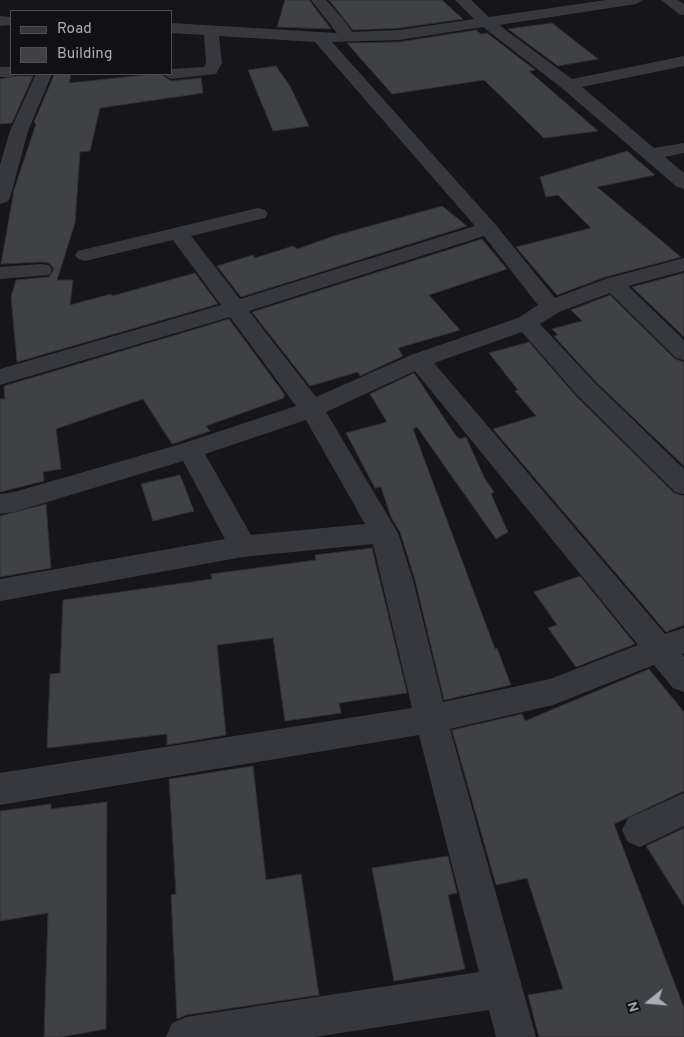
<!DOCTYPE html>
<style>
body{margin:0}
#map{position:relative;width:684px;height:1037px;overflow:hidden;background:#161618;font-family:Overpass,sans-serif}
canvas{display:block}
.legend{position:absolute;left:10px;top:10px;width:162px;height:65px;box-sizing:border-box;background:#111113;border:1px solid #4d4f55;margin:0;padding:6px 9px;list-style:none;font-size:15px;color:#a8adb8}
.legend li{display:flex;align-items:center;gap:10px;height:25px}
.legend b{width:25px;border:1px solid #4d4f55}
.north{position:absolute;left:624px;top:977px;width:50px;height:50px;-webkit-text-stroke:4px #111113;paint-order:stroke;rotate:253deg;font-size:14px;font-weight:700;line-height:20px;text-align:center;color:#a8adb8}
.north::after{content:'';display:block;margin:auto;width:18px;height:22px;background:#a8adb8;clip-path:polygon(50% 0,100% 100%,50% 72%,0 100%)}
</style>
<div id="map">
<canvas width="684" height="1037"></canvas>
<ul class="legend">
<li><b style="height:6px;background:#37383d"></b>Road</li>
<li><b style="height:14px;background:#404145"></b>Building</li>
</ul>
<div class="north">N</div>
</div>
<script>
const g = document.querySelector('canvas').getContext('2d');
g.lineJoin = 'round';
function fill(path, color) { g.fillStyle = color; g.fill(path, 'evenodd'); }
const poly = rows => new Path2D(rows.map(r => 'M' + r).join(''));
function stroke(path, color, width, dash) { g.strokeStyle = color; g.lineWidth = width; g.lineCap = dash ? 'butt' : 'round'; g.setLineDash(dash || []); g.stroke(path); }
const building = poly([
 [285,0,309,0,331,29,277,27,285,0],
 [329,0,442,0,463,19,399,28,353,30,329,0],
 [552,23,598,59,558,66,508,29,552,23],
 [476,30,481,34,487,33,535,70,529,71,598,131,544,138,484,80,392,94,347,43,399,42,476,30],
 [276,66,290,86,309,126,273,131,248,70,276,66],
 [71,74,69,83,154,74,161,74,171,81,201,78,203,93,100,108,90,151,80,152,75,223,57,280,73,280,70,305,111,294,112,296,195,273,218,304,17,362,11,297,16,280,49,277,54,269,49,263,41,262,1,264,14,190,36,124,34,122,54,75,71,74],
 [18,76,33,76,12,123,0,124,0,79,18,76],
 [627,151,655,175,597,187,681,257,605,277,557,295,516,247,591,228,558,195,546,197,540,177,627,151],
 [442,206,467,226,241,297,217,266,253,255,255,258,293,246,297,249,334,236,442,206],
 [482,239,507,269,429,295,460,330,398,348,403,356,360,376,358,372,310,386,252,312,482,239],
 [684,273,684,337,632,287,684,273],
 [610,295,675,359,684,362,684,466,596,382,554,336,558,335,552,329,582,321,571,310,610,295],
 [229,319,285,395,283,396,284,398,206,426,210,431,172,444,143,399,56,429,61,469,43,472,44,481,0,492,0,399,5,399,4,386,229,319],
 [529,342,576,396,674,493,684,496,684,625,666,632,493,429,536,416,515,391,518,390,489,353,529,342],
 [414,373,456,436,460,439,466,437,484,477,494,492,491,494,508,532,496,539,417,427,413,429,495,649,497,648,511,685,444,700,415,580,400,532,391,517,381,487,375,488,346,433,387,422,370,394,414,373],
 [180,475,194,511,153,521,141,484,180,475],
 [46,504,51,568,0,577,0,516,46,504],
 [372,548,407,693,339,703,341,713,285,721,273,638,217,645,226,735,167,745,167,734,47,748,50,674,60,673,63,600,212,579,211,574,316,560,315,555,372,548],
 [580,576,635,644,576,667,548,628,557,625,534,592,580,576],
 [649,669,684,712,684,791,614,824,684,1008,684,1037,539,1037,528,995,563,989,527,878,496,885,452,730,522,714,525,721,649,669],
 [253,766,266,880,301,874,319,995,186,1015,177,1019,171,895,176,894,169,779,253,766],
 [107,802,106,1029,61,1037,44,1037,48,913,0,921,0,811,51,804,51,809,107,802],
 [684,828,684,906,646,846,684,828],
 [448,856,457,893,448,895,465,969,394,981,372,868,448,856]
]);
const street = poly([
 [311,0,326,0,344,20,352,32,399,30,474,19,455,0,471,0,489,17,606,0,643,0,636,4,499,25,572,79,684,56,684,66,582,87,654,148,684,143,684,153,665,157,684,173,684,189,677,187,563,89,483,27,399,40,332,42,495,224,555,298,605,279,684,258,684,271,628,286,684,340,684,360,676,358,610,293,559,312,540,324,595,383,684,469,684,494,675,492,577,395,522,332,434,363,665,634,684,628,684,653,682,654,684,657,684,692,673,688,654,665,553,705,450,729,536,1037,496,1037,489,1010,315,1037,166,1037,172,1023,186,1017,479,972,419,735,0,805,0,773,412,708,373,544,243,557,0,601,0,579,225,539,183,461,14,512,0,514,0,494,14,492,181,444,296,406,230,317,0,385,0,369,221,305,173,240,85,261,78,259,75,255,78,251,258,208,265,210,268,214,265,218,191,236,240,299,475,226,315,42,219,36,222,63,216,74,171,79,163,74,171,74,171,69,204,67,206,63,204,35,171,33,171,23,337,33,311,0],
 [484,236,538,305,518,318,411,355,316,397,249,311,484,236],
 [415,371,638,645,550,679,443,702,413,580,398,533,326,412,415,371],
 [306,420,365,524,251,535,205,454,306,420],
 [661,0,678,0,684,4,684,15,679,14,661,0],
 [0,16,11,17,11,25,0,26,0,16],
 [0,67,11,67,11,74,18,74,11,77,0,77,0,67],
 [36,74,52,74,28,131,10,198,7,202,0,204,0,165,10,131,36,74],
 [41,264,49,265,52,270,49,275,0,279,0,267,41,264],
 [684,793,684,826,640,847,628,842,622,830,628,818,684,793]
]);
fill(building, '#404145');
stroke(building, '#303034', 1);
fill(street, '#37383d');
</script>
